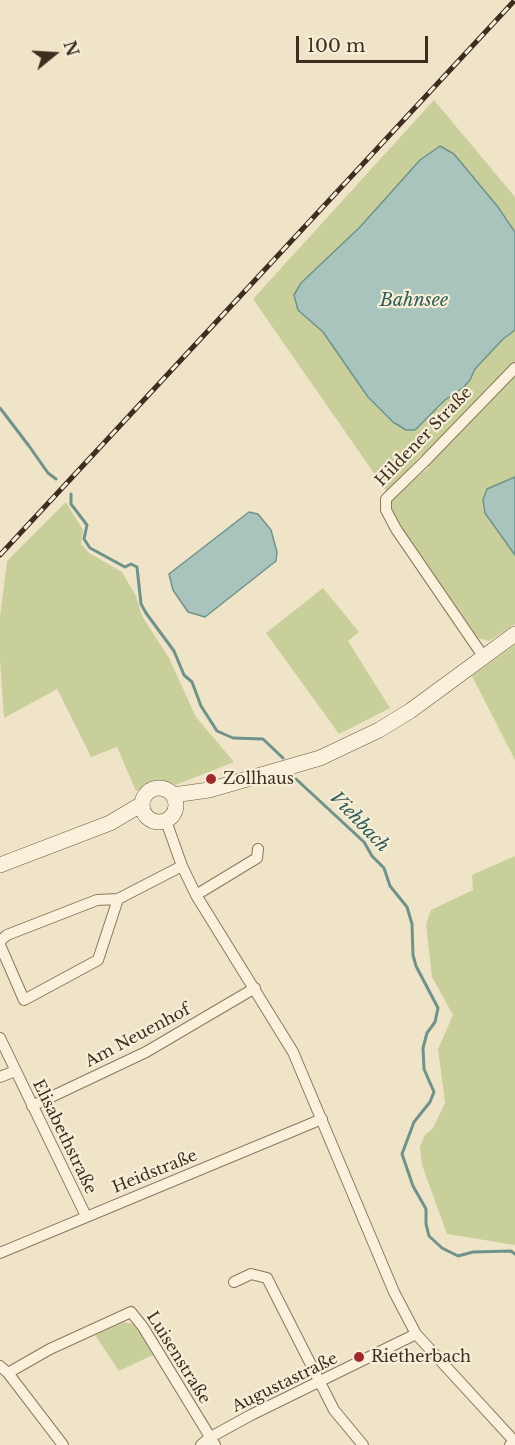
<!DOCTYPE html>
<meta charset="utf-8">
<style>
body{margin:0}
#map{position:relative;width:515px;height:1445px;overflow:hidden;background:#f0e4c8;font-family:"Libre Baskerville",serif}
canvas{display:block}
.north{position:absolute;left:24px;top:24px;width:60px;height:60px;-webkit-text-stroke:4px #f7eed8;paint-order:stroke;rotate:72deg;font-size:16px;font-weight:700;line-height:24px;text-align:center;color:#3d2e20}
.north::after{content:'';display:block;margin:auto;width:21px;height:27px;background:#3d2e20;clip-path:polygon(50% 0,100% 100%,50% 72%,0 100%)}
.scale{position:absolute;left:296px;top:36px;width:132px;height:27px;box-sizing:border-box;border:3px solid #3d2e20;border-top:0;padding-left:8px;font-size:18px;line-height:21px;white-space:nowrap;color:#3d2e20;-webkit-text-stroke:4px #f7eed8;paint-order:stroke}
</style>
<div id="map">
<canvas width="515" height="1445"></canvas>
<div class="north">N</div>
<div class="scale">100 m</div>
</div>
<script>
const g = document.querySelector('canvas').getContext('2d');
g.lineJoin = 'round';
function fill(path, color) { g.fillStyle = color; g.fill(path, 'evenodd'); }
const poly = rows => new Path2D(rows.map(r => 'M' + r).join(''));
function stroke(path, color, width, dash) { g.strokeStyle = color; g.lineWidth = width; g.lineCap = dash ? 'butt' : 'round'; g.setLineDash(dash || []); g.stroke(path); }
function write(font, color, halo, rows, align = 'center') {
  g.font = font + ' "Libre Baskerville",serif'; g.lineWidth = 4.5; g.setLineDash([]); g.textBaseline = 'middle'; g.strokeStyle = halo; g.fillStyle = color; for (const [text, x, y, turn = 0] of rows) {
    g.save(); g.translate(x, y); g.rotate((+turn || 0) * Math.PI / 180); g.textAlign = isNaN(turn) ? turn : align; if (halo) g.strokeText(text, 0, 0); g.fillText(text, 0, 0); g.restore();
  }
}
const green = poly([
 [434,100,515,197,515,232,509,221,462,163,360,227,301,283,298,310,323,332,350,369,439,409,445,400,470,380,475,369,503,339,515,330,515,477,488,489,485,513,515,555,515,624,489,641,478,638,469,625,391,513,392,500,429,467,421,455,387,492,253,299],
 [66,502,83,530,81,544,89,553,122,572,136,596,142,616,169,658,196,717,234,762,173,786,154,780,136,791,117,747,91,757,57,689,4,718,0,660,0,617,7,561],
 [323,588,359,632,348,641,390,708,339,734,266,633],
 [515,645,515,760,472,676],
 [515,856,515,1245,447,1234,422,1165,420,1147,424,1136,433,1128,445,1103,438,1049,453,1015,432,977,426,924,431,910,473,890,472,875],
 [124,1322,133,1324,136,1327,153,1355,119,1371,95,1335]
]);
const water = poly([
 [440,146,454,154,498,207,515,232,515,330,503,339,475,369,470,380,464,387,445,400,415,430,406,430,393,422,368,397,323,332,298,310,294,295,301,283,360,227,420,160,440,146],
 [515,477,515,555,485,513,483,500,487,489,515,477],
 [249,512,258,514,271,530,277,552,276,561,205,617,188,612,173,590,169,574,249,512]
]);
const stream = poly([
 [0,408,29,446,48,473,56,479],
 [71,494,71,504,87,525,84,539,90,548,125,567,131,564,137,567,141,604,146,613,174,651,184,675,192,682,201,706,217,731,233,738,263,739,283,758],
 [296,779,364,842,372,856,384,868,390,886,407,907,412,924,413,955,416,966,438,1008,435,1022,427,1033,423,1048,424,1069,434,1092,430,1102,414,1122,402,1154,413,1186,426,1209,426,1224,429,1236,442,1248,458,1256,473,1252,511,1251,515,1254]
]);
const minor = poly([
 [483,656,396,529,386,510,386,499,425,461,515,368],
 [166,821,182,866,196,895,293,1052,394,1292,416,1334,515,1442,510,1445],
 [196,895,257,858,258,849],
 [0,941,7,935,97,900,118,899,182,866],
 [0,945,24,1000,98,960,118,899],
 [0,1038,86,1216],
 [0,1077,15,1071],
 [32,1106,146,1052,255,988],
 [0,1253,322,1119],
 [234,1282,251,1274,267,1278,334,1410,363,1445],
 [0,1366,8,1373,63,1445],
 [8,1373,50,1349,131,1312,143,1327,215,1445],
 [201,1445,209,1438,251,1415,416,1334]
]);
const secondary = poly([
 '142 805a17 17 0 1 1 34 0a17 17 0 1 1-34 0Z',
 [173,795,209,790,320,758,379,730,410,711,515,634],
 [0,865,110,823,142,804]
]);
const rail = poly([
 [0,555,515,0]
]);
const markers = [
 [211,779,6,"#9e2a2b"],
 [359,1357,6,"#9e2a2b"]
];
const streetNames = [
 ["Hildener Straße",424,437,-46],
 ["Am Neuenhof",138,1036,-28],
 ["Elisabethstraße",64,1137,64],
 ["Heidstraße",155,1172,-22],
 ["Luisenstraße",178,1358,58],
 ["Augustastraße",285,1383,-26]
];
const poiNames = [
 ["Zollhaus",223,779],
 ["Rietherbach",371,1357]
];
const waterNames = [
 ["Bahnsee",414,301],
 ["Viehbach",359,822,46]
];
fill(green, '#c9cf9b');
fill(water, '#a9c4bc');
stroke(water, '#6f938a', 1.5);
stroke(stream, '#6f938a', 3);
stroke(minor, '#8d765c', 12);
stroke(secondary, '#6f573f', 16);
stroke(minor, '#faf1dc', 10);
stroke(secondary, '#faf1dc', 15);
stroke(rail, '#3d2e20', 5);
stroke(rail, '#f7eed8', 3, [9]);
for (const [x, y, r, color] of markers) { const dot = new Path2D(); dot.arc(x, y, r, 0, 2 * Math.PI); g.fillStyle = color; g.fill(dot); stroke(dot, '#f7eed8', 2); }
write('16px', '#3d2e20', '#f7eed8', streetNames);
write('16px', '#3d2e20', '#f7eed8', poiNames, 'left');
write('italic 18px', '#2f5d5a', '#f7eed8', waterNames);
</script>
